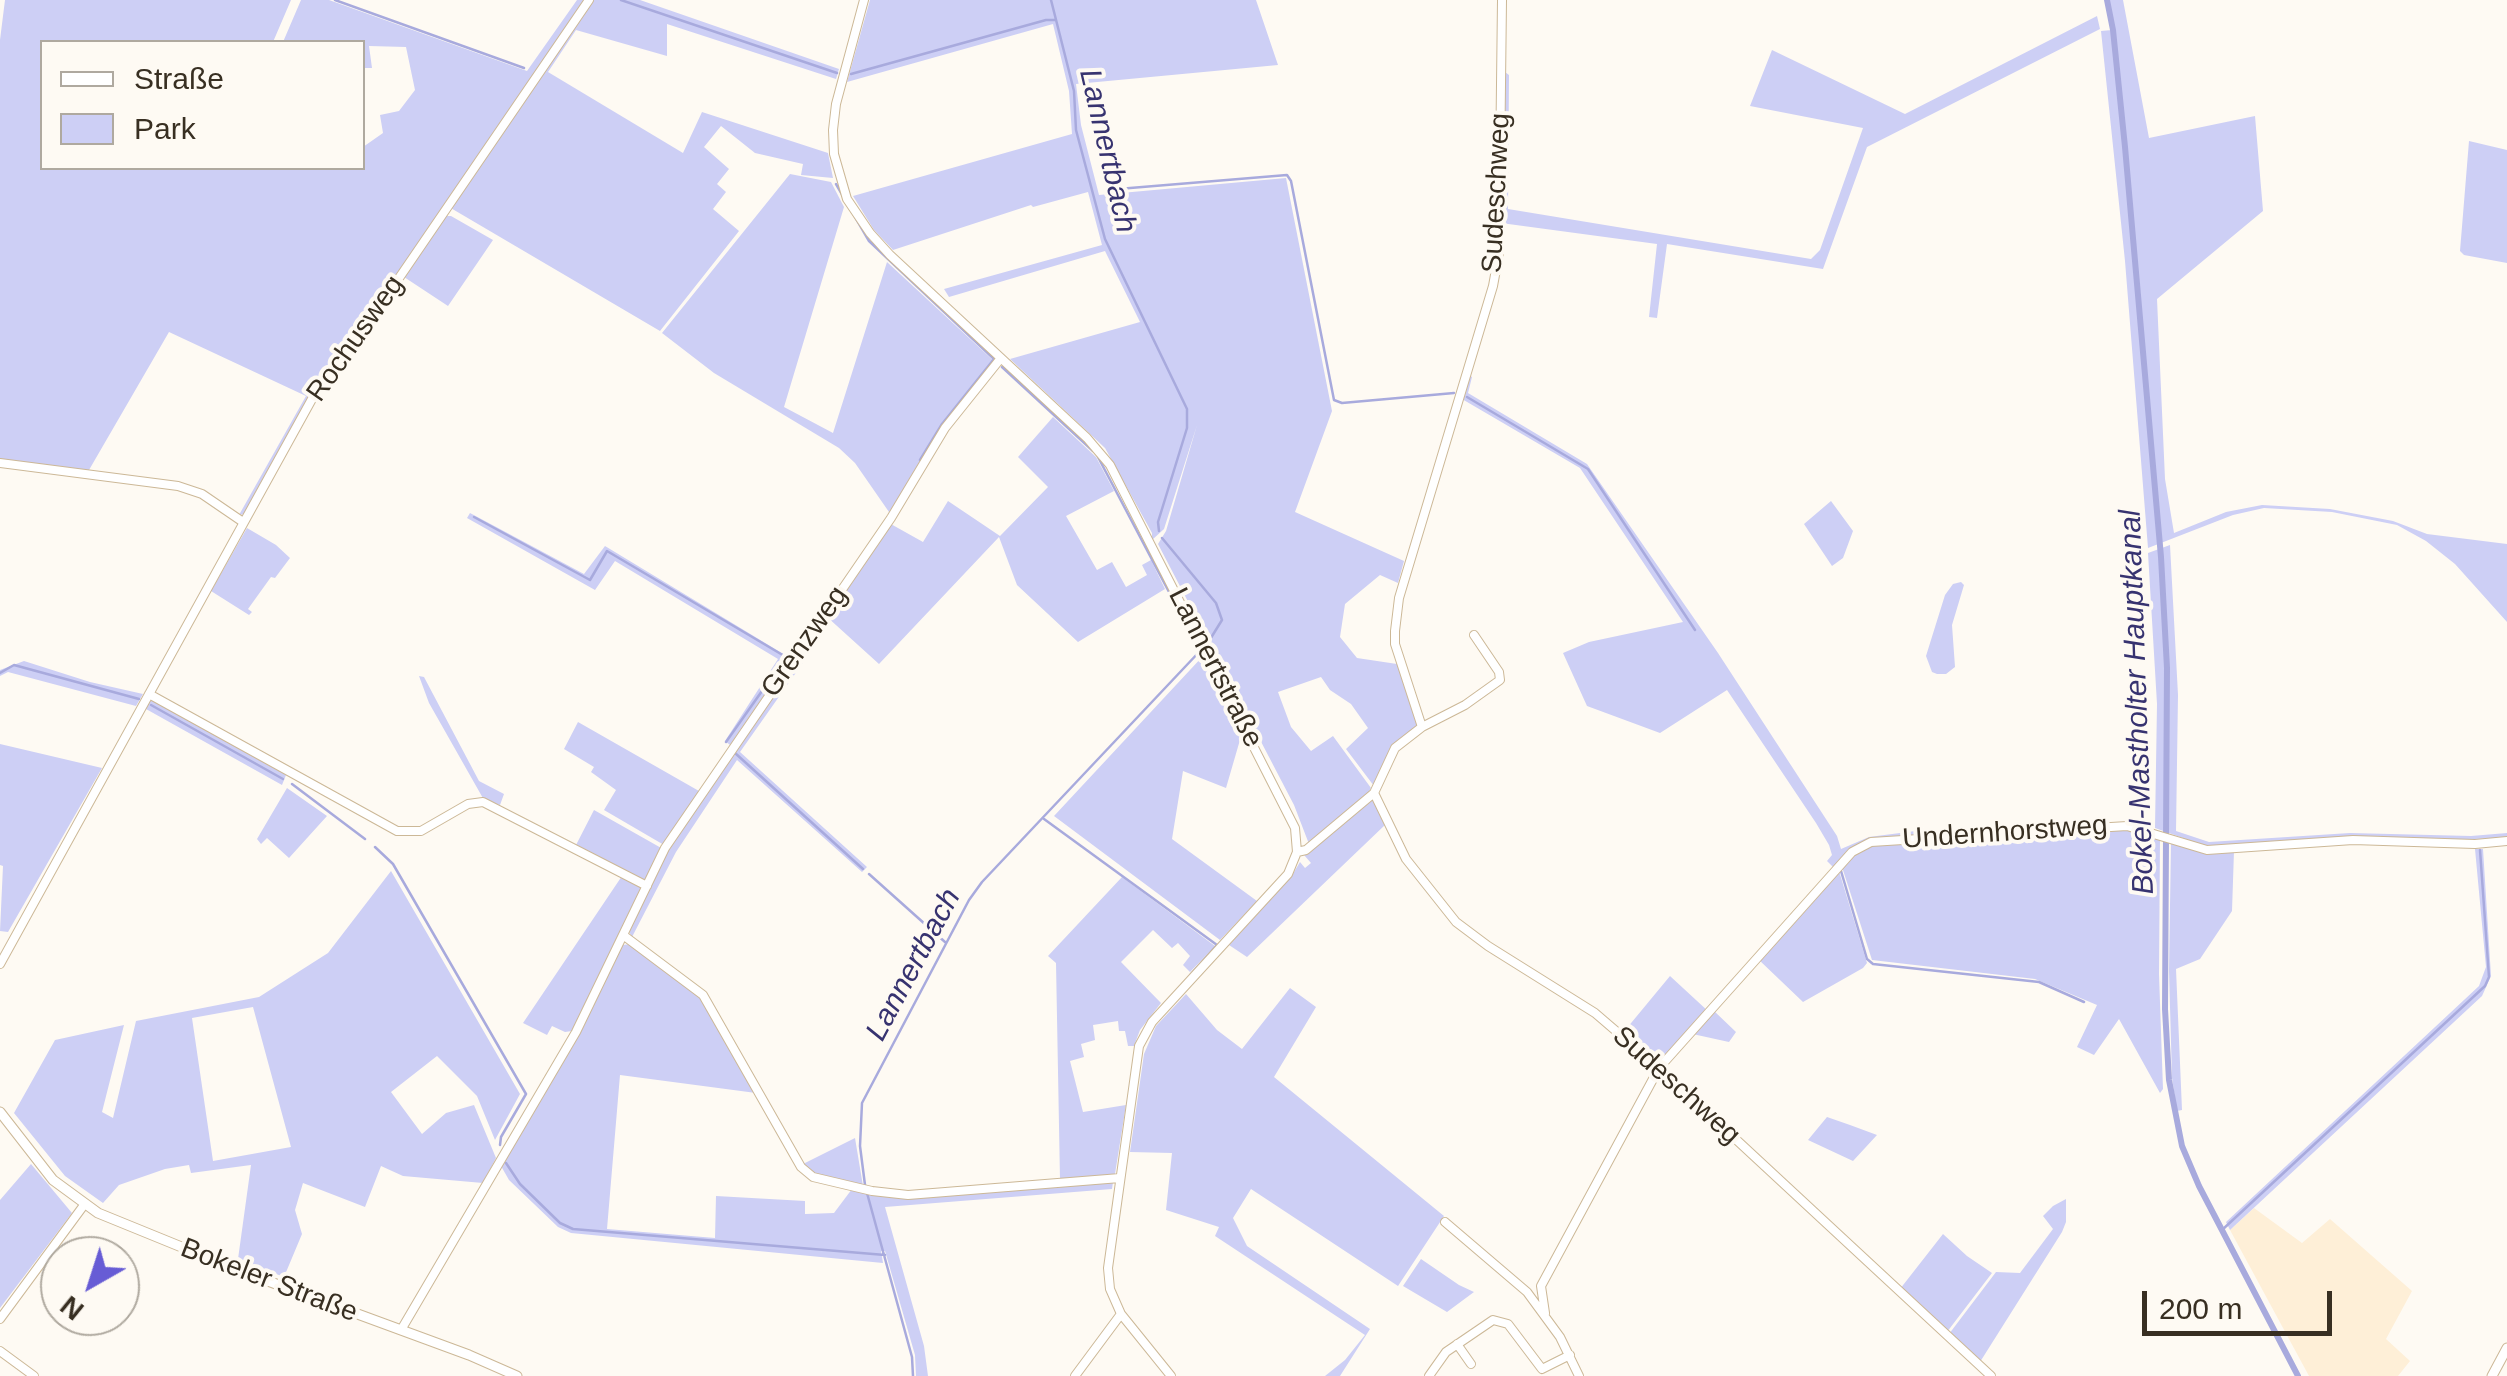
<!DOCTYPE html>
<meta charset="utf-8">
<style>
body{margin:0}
#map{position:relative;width:2507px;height:1376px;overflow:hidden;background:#fefaf3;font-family:Helvetica,sans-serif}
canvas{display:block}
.legend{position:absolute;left:40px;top:40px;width:325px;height:130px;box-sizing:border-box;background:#fefaf3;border:2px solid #afa99f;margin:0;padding:12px 18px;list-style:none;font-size:30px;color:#382f22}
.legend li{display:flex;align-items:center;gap:20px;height:50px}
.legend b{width:50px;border:2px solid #afa99f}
.north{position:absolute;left:40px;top:1236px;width:100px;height:100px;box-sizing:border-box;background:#fefaf3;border:2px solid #afa99f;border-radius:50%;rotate:219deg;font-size:28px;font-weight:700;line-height:40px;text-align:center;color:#382f22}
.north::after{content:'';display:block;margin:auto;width:35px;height:45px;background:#675cd5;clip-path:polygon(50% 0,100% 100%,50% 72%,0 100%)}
.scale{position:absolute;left:2142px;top:1291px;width:190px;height:45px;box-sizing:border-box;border:5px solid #382f22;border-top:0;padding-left:12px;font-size:30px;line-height:35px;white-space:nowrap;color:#382f22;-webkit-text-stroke:8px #fefaf3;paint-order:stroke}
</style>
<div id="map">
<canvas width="2507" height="1376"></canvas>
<ul class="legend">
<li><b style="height:12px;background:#fff"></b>Straße</li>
<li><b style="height:28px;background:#cdcff5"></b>Park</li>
</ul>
<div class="north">N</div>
<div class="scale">200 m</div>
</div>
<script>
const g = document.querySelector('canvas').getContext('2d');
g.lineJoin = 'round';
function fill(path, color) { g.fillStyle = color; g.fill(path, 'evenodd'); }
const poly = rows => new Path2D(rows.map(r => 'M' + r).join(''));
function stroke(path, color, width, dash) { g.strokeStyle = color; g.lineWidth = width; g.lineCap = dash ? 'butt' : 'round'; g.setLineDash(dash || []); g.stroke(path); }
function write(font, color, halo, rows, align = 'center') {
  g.font = font + ' Helvetica,sans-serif'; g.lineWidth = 8; g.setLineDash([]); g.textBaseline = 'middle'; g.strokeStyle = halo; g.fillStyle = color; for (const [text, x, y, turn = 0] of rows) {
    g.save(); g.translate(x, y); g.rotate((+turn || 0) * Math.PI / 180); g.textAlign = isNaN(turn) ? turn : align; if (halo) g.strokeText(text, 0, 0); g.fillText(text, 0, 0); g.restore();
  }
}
const built = poly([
 [2254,1208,2302,1243,2330,1219,2412,1291,2386,1339,2410,1361,2398,1376,2309,1376,2230,1230]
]);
const green = poly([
 [5,0,291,0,273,42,42,42,42,168,362,168,363,147,383,133,380,115,399,111,415,90,406,47,369,46,372,68,363,68,362,42,283,42,301,0,329,0,527,71,577,0,640,0,839,69,836,79,667,24,667,56,576,30,548,72,683,153,702,112,828,153,833,178,801,175,803,164,755,153,721,126,704,147,729,169,717,184,726,192,713,209,739,231,660,331,449,207,451,196,351,341,245,514,239,515,306,396,169,332,89,470,0,459,0,40],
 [870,0,1256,0,1278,65,1076,84,1081,125,1099,195,1286,178,1332,411,1295,512,1404,561,1398,583,1380,575,1345,604,1340,637,1357,658,1397,664,1419,724,1393,747,1374,786,1346,749,1368,728,1351,704,1330,690,1321,677,1278,692,1291,727,1311,751,1333,736,1371,788,1364,800,1309,844,1294,805,1158,544,1166,531,1197,425,1164,529,1152,540,1152,533,1105,448,1010,359,1140,322,1105,251,949,297,944,289,1102,245,1088,192,1033,207,1031,205,893,250,874,230,853,196,1072,134,1069,91,1053,24,847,82],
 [2109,0,2123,0,2149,138,2255,116,2263,211,2157,299,2165,479,2174,533,2226,512,2262,505,2330,509,2393,521,2427,534,2507,544,2507,622,2455,564,2426,541,2397,525,2332,512,2264,508,2233,515,2148,548,2125,261,2101,31,2112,30,2137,301,2141,301,2115,31],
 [2097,16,2100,29,1867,147,1823,269,1667,244,1657,318,1649,317,1657,244,1501,223,1505,72,1509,75,1508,209,1811,259,1820,250,1863,128,1750,106,1772,50,1905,114],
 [2469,141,2507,150,2507,263,2464,255,2460,251],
 [790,174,831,182,844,207,784,407,833,433,887,262,995,362,943,428,893,511,889,512,855,463,839,448,714,373,662,333],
 [446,216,451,216,493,240,448,306,404,277],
 [1469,375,1472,377,1468,393,1587,464,1718,653,1837,836,1841,849,1869,837,1931,829,1932,835,1871,841,1835,869,1827,861,1832,855,1829,845,1816,823,1727,690,1660,733,1587,706,1563,653,1589,642,1683,622,1580,468,1462,399],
 [1053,417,1096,457,1114,491,1066,516,1097,570,1112,562,1126,587,1147,575,1142,565,1151,560,1165,589,1078,642,1017,585,999,537,879,664,826,616,889,523,923,542,948,501,1000,536,1048,487,1018,457],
 [1831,501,1853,531,1843,558,1832,566,1804,524],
 [470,513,584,574,605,546,790,658,730,745,725,741,778,659,615,561,595,590,467,518],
 [247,528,276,545,290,558,275,578,271,577,248,609,252,612,249,615,211,591],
 [2170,545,2178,695,2176,831,2209,842,2350,833,2471,836,2507,833,2507,838,2208,847,2155,828,2157,704,2148,553],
 [1961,582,1964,585,1952,625,1955,667,1946,674,1937,674,1932,672,1926,656,1945,595,1953,584],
 [821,624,826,630,740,752,867,867,862,872,737,760,676,852,632,937,628,930,667,849],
 [1203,656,1242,733,1226,788,1183,771,1172,839,1257,901,1220,940,1054,816],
 [24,661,90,682,143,694,136,706,8,672,0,676,0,670],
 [419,676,424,677,479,781,504,794,500,805,484,800,429,703],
 [151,700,286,775,282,785,146,709],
 [578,722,699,791,664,845,604,810,616,790,591,772,594,767,564,749],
 [0,744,102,768,8,932,0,931,3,866,0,865],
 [287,788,327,816,289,858,267,838,261,844,257,839],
 [1370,799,1376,801,1386,824,1247,957,1229,945,1291,877,1300,862,1305,868,1311,863,1304,855,1308,851],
 [594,810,663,849,648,879,643,882,576,845],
 [2127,827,2160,838,2159,974,2163,1089,2160,1093,2119,1019,2094,1055,2077,1047,2097,1005,2035,979,1872,960,1842,867,1853,854,1871,844],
 [2171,841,2234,851,2232,911,2200,959,2176,969,2182,1110,2177,1111,2172,1078,2169,971],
 [2475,849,2483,849,2491,976,2482,996,2230,1230,2226,1222,2479,986,2486,967],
 [391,871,520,1094,495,1140,477,1096,437,1056,391,1092,422,1134,446,1113,474,1105,496,1158,483,1183,403,1176,381,1166,365,1207,303,1183,295,1210,302,1234,284,1277,238,1259,251,1165,191,1173,189,1165,165,1169,119,1185,103,1203,65,1176,14,1113,55,1040,124,1025,102,1112,113,1118,136,1021,259,997,328,953],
 [253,1007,291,1147,213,1161,192,1018],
 [1839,871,1867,963,1863,968,1803,1002,1758,959],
 [622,876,640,887,642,892,572,1031,565,1032,552,1026,547,1035,523,1023],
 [1122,877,1215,946,1190,972,1183,965,1190,956,1178,943,1172,948,1153,930,1121,962,1161,1003,1140,1030,1134,1046,1128,1046,1125,1031,1119,1031,1118,1021,1093,1025,1095,1040,1081,1044,1084,1057,1070,1061,1083,1112,1126,1105,1115,1174,1060,1180,1056,963,1048,956],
 [630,944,700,998,756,1093,620,1075,607,1229,715,1238,716,1196,805,1201,805,1214,834,1213,852,1189,883,1197,971,1194,1113,1182,1112,1189,885,1207,924,1346,928,1376,916,1376,915,1355,885,1251,881,1251,883,1263,571,1233,558,1227,509,1180,501,1166,569,1051,623,945],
 [1670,976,1709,1012,1713,1010,1736,1032,1729,1042,1688,1033,1659,1067,1622,1034],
 [1290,988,1316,1007,1274,1077,1444,1216,1398,1286,1251,1189,1233,1218,1247,1246,1370,1329,1340,1376,1325,1376,1345,1360,1365,1335,1215,1236,1219,1227,1166,1210,1172,1153,1130,1152,1144,1054,1156,1026,1186,994,1217,1030,1242,1049],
 [1827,1117,1850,1125,1877,1135,1853,1161,1808,1140],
 [855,1138,863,1186,815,1174,803,1164],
 [31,1164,72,1213,0,1308,0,1200],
 [2066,1199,2066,1222,2062,1232,1980,1362,1949,1334,1996,1272,2020,1273,2053,1229,2043,1216,2053,1206],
 [1943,1234,1967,1256,1992,1273,1947,1332,1900,1289],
 [1421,1259,1459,1285,1474,1292,1447,1312,1403,1286]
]);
const stream = poly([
 [335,0,524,68],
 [621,0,837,73],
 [1051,0,1074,91,1076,130,1105,239,1187,409,1187,428,1158,522,1159,531],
 [851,74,1046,20,1056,20],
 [836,184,869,241,994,359,942,424,920,460],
 [1106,190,1287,175,1291,181,1334,400,1342,403,1454,393],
 [1002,367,1093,451],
 [1467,397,1588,469,1695,630],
 [1098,457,1199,649],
 [474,517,590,580,607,551,786,657,726,742],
 [1162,538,1216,603,1222,620,1209,641],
 [0,673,14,665,139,699],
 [151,705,283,779],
 [735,753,863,869],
 [292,784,365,839],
 [1044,819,1217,945,1191,974],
 [375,847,393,864,526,1094,501,1137,500,1145],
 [1841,871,1867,959,1873,964,2039,982,2084,1002],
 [869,874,945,942],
 [506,1163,520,1184,560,1223,573,1229,885,1255],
 [865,1185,860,1146,862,1103,969,900,982,882,1200,651],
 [867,1193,912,1357,913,1376],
 [2222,1230,2485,986,2489,977,2480,850]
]);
const canal = poly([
 [2107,0,2113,30,2125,147,2161,557,2167,668,2165,1009,2169,1080,2182,1146,2199,1186,2298,1376]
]);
const minor = poly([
 [864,0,836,104,833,130,834,154,847,199,870,233,890,255,1087,438,1110,465,1295,828,1297,852,1288,874,1152,1022,1139,1046,1108,1268,1110,1289,1121,1314,1171,1376],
 [0,463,178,486,202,494,243,522],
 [149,694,397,831,421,831,468,804,483,802,647,886],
 [1422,727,1465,705,1500,680,1499,672,1474,635],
 [1374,793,1406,859,1456,922,1488,946,1595,1013,1659,1068,1991,1376],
 [1297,852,1306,850,1374,793,1395,748,1422,727,1395,644,1395,631,1399,598,1493,286,1499,253,1502,0],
 [623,935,703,995,801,1167,813,1177,872,1191,908,1195,1120,1178],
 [0,964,312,399,382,303,589,0],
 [1445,1222,1527,1292,1560,1337,1579,1376],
 [1545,1313,1541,1286,1659,1068,1852,852,1871,842,2127,826,2207,850,2353,840,2475,844,2507,841],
 [0,1319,84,1205],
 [401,1330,576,1032,665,848,891,518,945,428,1001,358],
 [1457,1344,1471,1364],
 [0,1351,34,1376],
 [1075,1376,1121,1314],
 [1429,1376,1446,1352,1493,1320,1508,1324,1542,1369,1570,1355]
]);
const major = poly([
 [0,1112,53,1180,98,1213,238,1270,469,1355,517,1376],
 [2492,1376,2507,1348]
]);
const streetNames = [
 ["Sudeschweg",1497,193,-87],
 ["Rochusweg",356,339,-55],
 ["Grenzweg",805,642,-55],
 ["Lannertstraße",1215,668,63],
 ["Undernhorstweg",2005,833,-4],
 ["Sudeschweg",1676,1086,42],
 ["Bokeler Straße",269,1281,21]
];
const waterNames = [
 ["Lannertbach",1107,151,77],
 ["Bokel-Mastholter Hauptkanal",2138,702,-92],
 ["Lannertbach",914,965,-62]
];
fill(built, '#feefd7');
fill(green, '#cdcff5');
stroke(stream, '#a8aadd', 2.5);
stroke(canal, '#a8aadd', 6);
stroke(minor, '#ccb897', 10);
stroke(major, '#ccb897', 11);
stroke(minor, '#fff', 8);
stroke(major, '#fff', 9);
write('28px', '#382f22', '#fefaf3', streetNames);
write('italic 30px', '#373370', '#fefaf3', waterNames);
</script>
